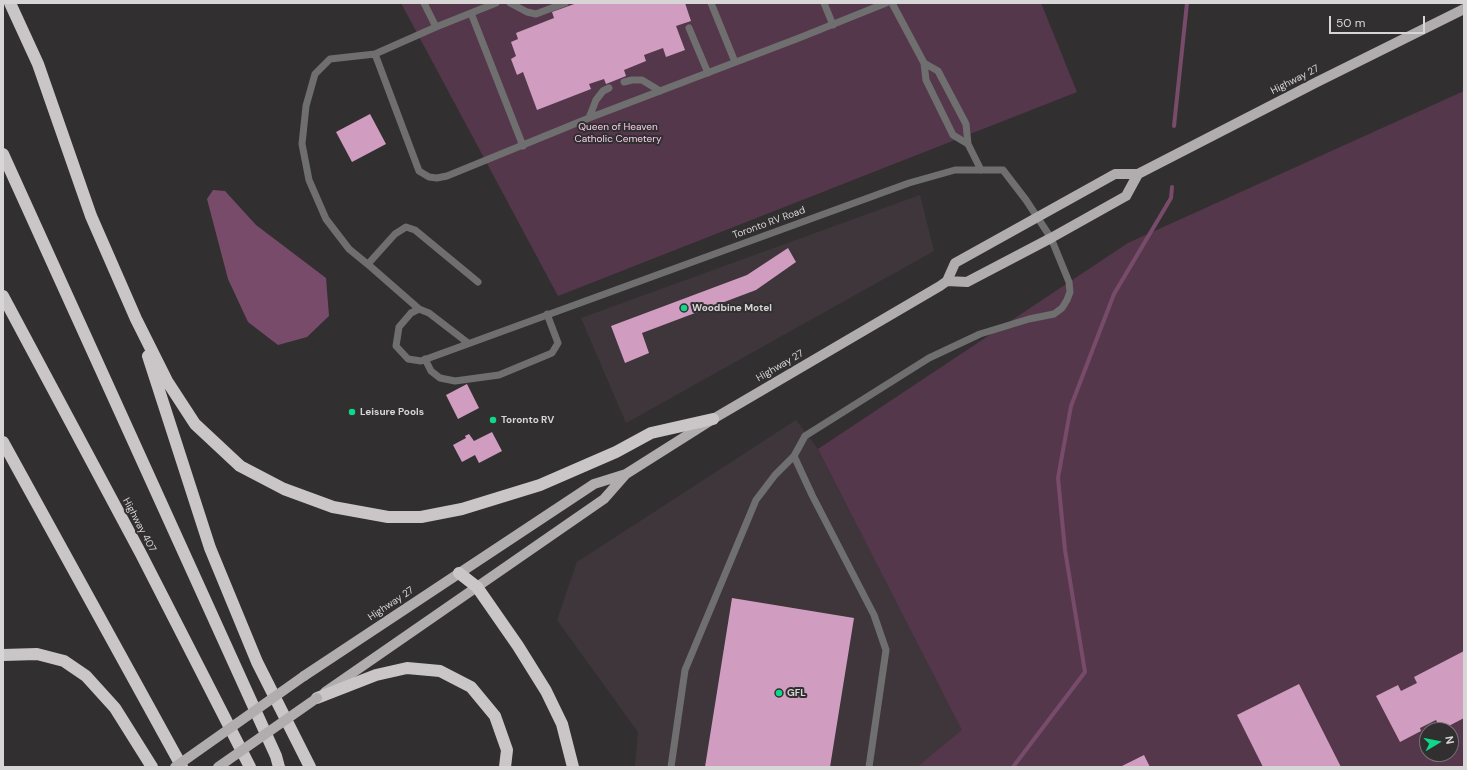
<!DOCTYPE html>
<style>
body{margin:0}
#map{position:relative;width:1467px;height:770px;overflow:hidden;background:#322f31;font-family:"DM Sans",sans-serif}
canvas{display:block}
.frame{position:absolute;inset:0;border:4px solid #d7d5d6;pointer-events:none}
.north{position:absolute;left:1419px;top:722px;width:40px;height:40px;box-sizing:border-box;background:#322f31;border:1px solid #747173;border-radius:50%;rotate:80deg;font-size:11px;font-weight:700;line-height:16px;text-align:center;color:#d7d5d6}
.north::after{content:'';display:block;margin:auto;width:14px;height:18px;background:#0ed98a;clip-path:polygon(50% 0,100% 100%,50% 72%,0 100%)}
.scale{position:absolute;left:1329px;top:16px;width:96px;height:18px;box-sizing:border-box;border:2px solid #d7d5d6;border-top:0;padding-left:5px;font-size:12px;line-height:14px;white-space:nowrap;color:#d7d5d6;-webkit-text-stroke:3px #322f31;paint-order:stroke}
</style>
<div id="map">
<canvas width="1467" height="770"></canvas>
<div class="frame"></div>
<div class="north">N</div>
<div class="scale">50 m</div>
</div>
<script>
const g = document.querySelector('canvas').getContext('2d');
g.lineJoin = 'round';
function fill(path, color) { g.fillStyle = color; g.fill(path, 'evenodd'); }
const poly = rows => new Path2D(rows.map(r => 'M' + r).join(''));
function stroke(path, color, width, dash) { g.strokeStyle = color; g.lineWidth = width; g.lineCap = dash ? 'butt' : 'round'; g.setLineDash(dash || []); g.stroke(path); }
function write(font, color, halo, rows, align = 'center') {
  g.font = font + ' "DM Sans",sans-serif'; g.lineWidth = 4; g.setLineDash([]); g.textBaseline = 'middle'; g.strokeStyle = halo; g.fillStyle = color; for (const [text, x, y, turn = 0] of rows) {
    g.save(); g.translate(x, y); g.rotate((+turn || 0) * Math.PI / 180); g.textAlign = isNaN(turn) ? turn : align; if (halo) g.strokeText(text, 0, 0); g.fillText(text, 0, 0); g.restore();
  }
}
const built = poly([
 [920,195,934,251,626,423,581,318],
 [796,420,818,449,963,730,917,767,635,767,638,732,557,620,577,562]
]);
const green = poly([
 [401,3,1041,3,1077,92,558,296],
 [1464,91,1464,767,917,767,962,730,818,449,1128,243],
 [1427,730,1451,730,1451,754,1427,754]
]);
const water = poly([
 [213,190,225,191,256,225,326,278,329,316,307,337,278,345,248,322,228,279,207,199]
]);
const stream = poly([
 [1174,126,1187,3],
 [1013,767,1085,672,1065,550,1058,478,1071,406,1114,294,1171,198,1172,187]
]);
const building = poly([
 [577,3,685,3,691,21,676,26,685,50,666,57,663,48,644,55,646,61,624,70,626,76,606,84,604,79,589,84,591,89,537,110,523,72,517,75,511,59,516,56,511,42,518,39,516,33,554,18,552,12],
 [370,114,386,144,352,162,336,132],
 [788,248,796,262,756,290,642,333,649,353,625,363,611,326,747,275],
 [467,384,479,408,458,419,446,395],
 [492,432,502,451,479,463,475,455,462,462,453,445,466,438,465,436,469,434,474,441],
 [732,598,854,618,830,767,705,767],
 [1464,651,1464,718,1441,730,1436,720,1420,728,1421,731,1400,742,1376,696,1398,685,1401,691,1417,683,1414,677],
 [1299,684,1341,767,1263,767,1237,715],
 [1144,755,1150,767,1120,767]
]);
const service = poly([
 [510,3,527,12,536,14,565,3],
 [711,3,735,62],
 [824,3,833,25],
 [892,3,924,63,926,80,953,135,968,144],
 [471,13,523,146],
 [436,27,496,3],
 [689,28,708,73],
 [375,54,419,171,429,177,437,178,447,176,589,118,799,38,886,3],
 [924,63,938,71,966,124,968,144,981,170],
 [624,82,632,80,642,80,660,91],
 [589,118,596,100,603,91,609,88],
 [368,264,395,234,406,227,415,230,478,282],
 [419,309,371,267,349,249,326,219,309,180,302,144,306,106,315,74,330,59,375,54,436,27,424,3],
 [468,343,429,313,419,309,411,313,399,327,396,346,408,359,421,361,909,183,955,170,1003,170,1026,200,1051,238,1069,282,1070,292,1067,300,1062,308,1054,314,1029,319,980,334,929,358,805,436,794,456,775,475,756,500,685,670,671,767],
 [425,359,431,371,440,378,455,381,499,375,552,353,558,343,547,314],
 [794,456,812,495,874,615,886,650,869,767]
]);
const primary = poly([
 [947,281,967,282,1051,238,1126,196,1138,174],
 [304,676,594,484,626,474,713,419,940,286,947,281,955,263,1115,174,1138,174,1317,82,1464,9],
 [325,692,604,499,626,474]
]);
const motorway = poly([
 [10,3,38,64,91,216,136,319,167,381,195,424,240,466,284,489,333,507,388,517,421,517,462,509,540,485,616,452,651,433,713,419],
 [3,154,276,756,279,767],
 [3,296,141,554,250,767],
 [148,356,210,548,257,662,310,767],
 [3,442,182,767],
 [459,573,477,587,518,646,546,691,562,724,573,767],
 [3,655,37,654,64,661,86,676,115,708,152,767],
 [317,698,376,675,407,668,440,671,471,687,495,716,507,750,505,767]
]);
const primaryBridge = poly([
 [175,767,304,676],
 [218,767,317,698]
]);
const markers = [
 [684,308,4,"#0ed98a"],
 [352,412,4,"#0ed98a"],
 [493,420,4,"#0ed98a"],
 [779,693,4,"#0ed98a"]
];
const streetNames = [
 ["Highway 27",1295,80,-27],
 ["Toronto RV Road",769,223,-20],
 ["Highway 27",780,366,-30],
 ["Highway 407",139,525,62],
 ["Highway 27",391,604,-34]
];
const parkNames = [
 ["Queen of Heaven",618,127],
 ["Catholic Cemetery",618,139]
];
const poiNames = [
 ["Woodbine Motel",692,308],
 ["Leisure Pools",360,412],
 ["Toronto RV",501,420],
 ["GFL",787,693]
];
fill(built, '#3f363c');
fill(green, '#55374c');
fill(water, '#784b6b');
stroke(stream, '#784b6b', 4);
fill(building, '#d09dc0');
stroke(service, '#706f70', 7);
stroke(primary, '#b1adaf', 10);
stroke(motorway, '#cac6c8', 12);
stroke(primaryBridge, '#b1adaf', 10);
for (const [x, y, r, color] of markers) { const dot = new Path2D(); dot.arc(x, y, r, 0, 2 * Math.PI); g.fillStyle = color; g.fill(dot); stroke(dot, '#322f31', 1.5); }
write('10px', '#d7d5d6', '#322f31', streetNames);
write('10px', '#f9ccea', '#322f31', parkNames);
write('bold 10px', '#d7d5d6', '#322f31', poiNames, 'left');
</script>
